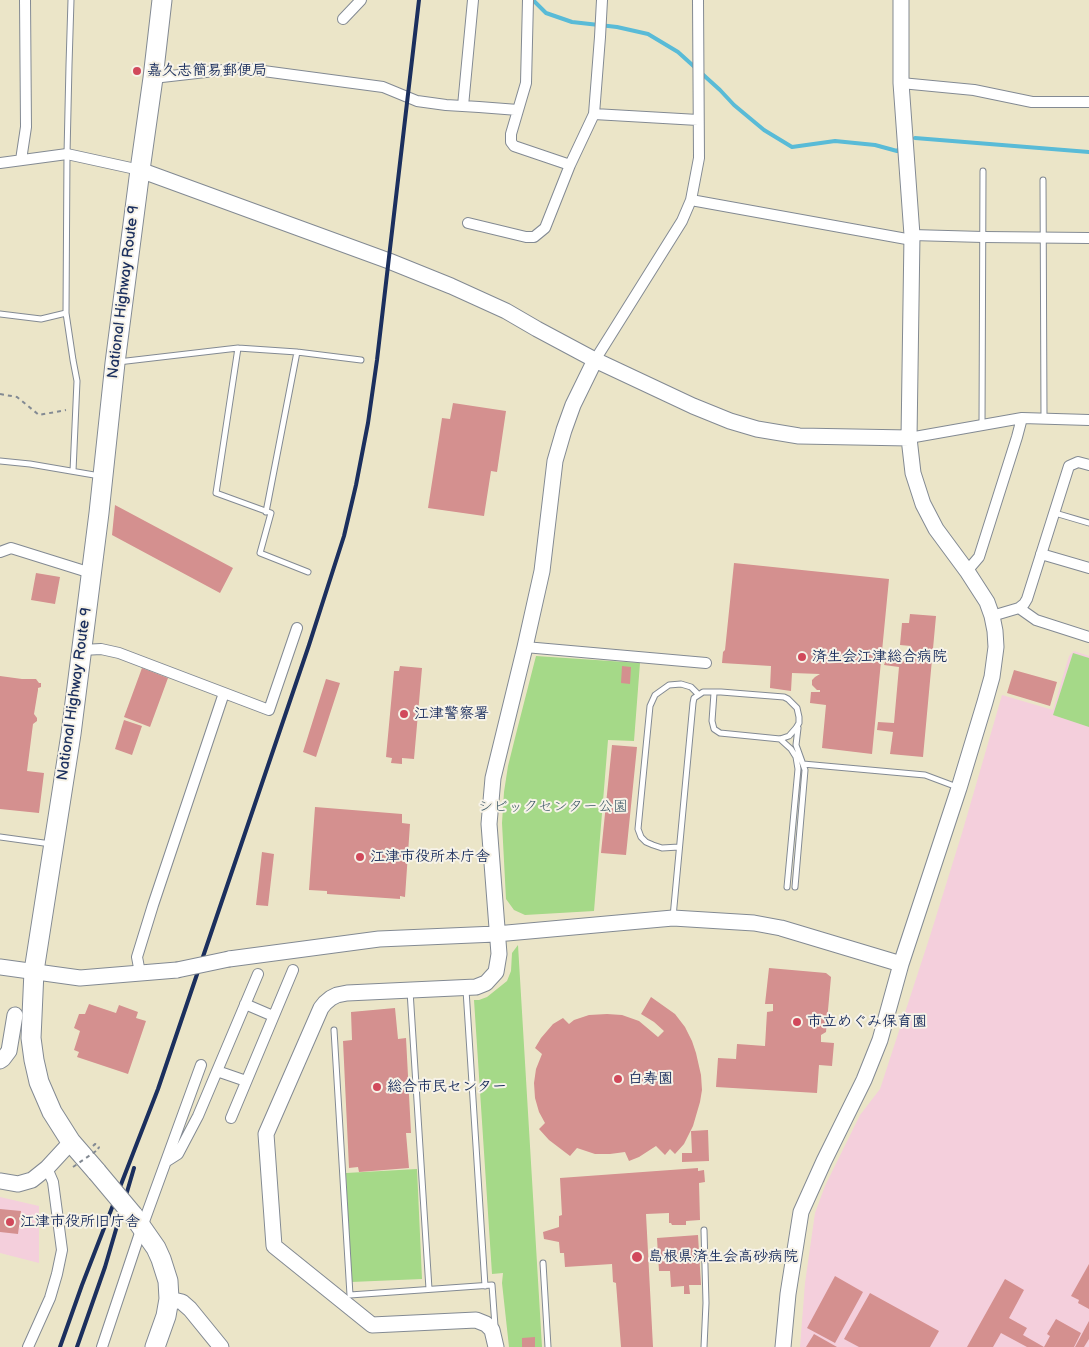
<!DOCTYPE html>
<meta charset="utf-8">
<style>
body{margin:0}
canvas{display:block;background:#ebe5c8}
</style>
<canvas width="1089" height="1347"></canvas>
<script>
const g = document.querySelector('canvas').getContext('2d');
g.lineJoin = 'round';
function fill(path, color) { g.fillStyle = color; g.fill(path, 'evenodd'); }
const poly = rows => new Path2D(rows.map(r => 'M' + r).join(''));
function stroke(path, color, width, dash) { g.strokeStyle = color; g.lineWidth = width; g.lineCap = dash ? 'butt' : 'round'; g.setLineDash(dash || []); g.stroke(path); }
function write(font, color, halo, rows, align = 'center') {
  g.font = font + ' "Balsamiq Sans","Klee One",sans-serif'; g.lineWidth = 4; g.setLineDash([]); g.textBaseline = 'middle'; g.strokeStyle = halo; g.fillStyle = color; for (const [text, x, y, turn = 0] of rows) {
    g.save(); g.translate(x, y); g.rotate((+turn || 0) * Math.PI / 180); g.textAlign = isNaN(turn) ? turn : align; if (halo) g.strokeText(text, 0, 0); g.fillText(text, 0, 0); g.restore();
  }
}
const built = poly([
 [1074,651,1089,656,1089,1347,800,1347,805,1283,815,1213,825,1186,860,1115,880,1089,930,936,962,833,1002,695,1053,710,1069,656],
 [0,1197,39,1206,39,1263,0,1253]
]);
const green = poly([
 [1073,653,1089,658,1089,727,1053,715],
 [536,656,640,663,634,741,608,740,594,911,525,915,514,910,506,899,502,823,504,792,508,766,517,730],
 [518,945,542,1347,509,1347,502,1283,503,1273,492,1274,474,1000,479,1000,487,997,507,981,511,971,512,953],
 [417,1169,422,1279,351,1282,346,1173]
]);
const stream = poly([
 [533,0,546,13,572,22,617,27,648,34,678,52,720,90,734,105,764,130,792,147,835,141,875,145,897,151,899,149],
 [915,138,1089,152]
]);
const building = poly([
 [453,403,506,411,497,472,491,471,484,516,428,508,442,418,450,419],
 [115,505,233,568,220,593,112,535],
 [734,563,889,579,872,754,822,748,826,705,810,703,811,692,820,692,820,690,817,690,812,685,812,680,815,677,820,674,792,673,791,691,770,688,771,666,722,663,723,652,725,650],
 [36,573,60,577,55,604,31,600],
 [910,614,936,616,923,757,890,754,893,732,877,730,878,722,894,723,899,667,884,665,886,660,909,662,911,646,900,645,902,623,909,623],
 [400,666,422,668,414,759,402,758,402,764,391,763,392,758,386,757,394,671,399,671],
 [622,666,631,667,630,684,621,683],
 [142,668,168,678,150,727,124,717],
 [1014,670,1057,682,1050,706,1007,693],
 [0,676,22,679,36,679,39,683,41,683,41,687,38,688,38,690,34,714,37,718,37,721,33,724,27,771,44,773,39,813,0,809],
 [326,679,340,683,316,757,303,752],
 [124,720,142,726,132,755,115,749],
 [612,745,637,747,626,855,601,853],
 [315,807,402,814,402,823,410,824,405,897,400,896,400,899,327,894,327,891,309,890],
 [262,852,274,854,268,906,256,905],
 [769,968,826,973,831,977,826,1032,821,1035,821,1042,834,1043,832,1066,819,1065,817,1093,716,1087,718,1058,736,1059,737,1044,765,1046,767,1012,773,1011,773,1004,765,1004],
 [651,997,675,1014,685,1027,692,1041,696,1053,701,1075,702,1090,700,1102,693,1126,684,1144,675,1154,670,1149,665,1155,656,1146,639,1157,629,1161,625,1152,610,1154,595,1154,577,1148,570,1156,549,1140,539,1129,545,1123,539,1112,535,1098,534,1083,536,1069,542,1054,535,1048,541,1038,553,1024,563,1018,569,1024,574,1020,589,1015,607,1014,622,1015,639,1021,658,1037,664,1031,654,1022,641,1014],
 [89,1004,116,1013,119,1005,138,1012,136,1018,146,1021,128,1074,77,1057,79,1052,74,1050,80,1031,74,1028,79,1014,85,1014],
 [395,1008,398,1039,406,1038,411,1133,406,1133,409,1168,359,1172,358,1167,349,1168,343,1041,352,1040,351,1012],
 [708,1130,709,1161,682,1162,682,1153,692,1153,691,1131],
 [698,1168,698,1171,704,1170,705,1182,699,1183,700,1220,686,1221,686,1225,672,1225,671,1223,669,1223,669,1213,646,1214,653,1347,621,1347,616,1283,613,1282,612,1264,565,1267,564,1253,560,1253,559,1242,544,1239,543,1232,559,1227,559,1216,562,1215,560,1178],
 [0,1209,21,1211,18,1234,0,1232],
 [698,1235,701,1285,689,1285,690,1294,684,1294,684,1286,671,1287,670,1271,659,1271,657,1238],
 [1089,1264,1089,1309,1078,1303,1079,1300,1071,1296],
 [835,1276,863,1292,835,1343,807,1328],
 [1005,1279,1024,1290,1009,1318,1027,1328,1023,1335,1044,1347,1027,1347,1001,1333,993,1347,967,1347],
 [870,1293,939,1331,930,1347,859,1347,844,1339],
 [1056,1319,1081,1333,1074,1347,1044,1347,1050,1336,1047,1334],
 [1089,1321,1089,1339,1084,1347,1075,1347],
 [814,1334,837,1347,806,1347],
 [535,1337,535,1347,522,1347,522,1338]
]);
const path = poly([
 [0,394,17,397,39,415,66,410],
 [93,1146,95,1144,98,1145,99,1147,98,1149]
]);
const lane = poly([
 [71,0,69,65,67,154,66,313,73,360,77,381,73,471],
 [1043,180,1044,418],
 [0,314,41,319,66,313],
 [238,348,216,493,271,513,260,553,308,572],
 [118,362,238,348,297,352,361,360],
 [982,425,983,171],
 [0,461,30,464,100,476],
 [266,512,297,352],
 [1055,513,1089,523],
 [780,739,791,749,796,757,798,769,787,887],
 [803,764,925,775,957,787],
 [0,837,51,844],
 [679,847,662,848,653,845,646,842,641,837,638,829,650,706,655,695,669,685,681,684,691,687,698,694],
 [795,887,805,770,796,745,798,728],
 [673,917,693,703,694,698,703,692,721,692,784,697,788,699,797,708,799,717,799,723,796,728,789,736,780,739,720,733,714,729,712,721,714,693],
 [466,990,485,1286],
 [410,991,429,1289],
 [334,1030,350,1295,492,1285,495,1326],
 [543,1263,548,1347],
 [704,1347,706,1303,704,1230]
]);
const street = poly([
 [528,0,526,83,511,134,511,142,514,146,570,165,594,114,698,120],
 [343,19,361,0],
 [153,78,241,68,383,87,417,101,446,105,479,107,518,110],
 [901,83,974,90,1032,102,1089,102],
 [463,106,473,0],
 [594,114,600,37,602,0],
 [21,160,26,127,25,0],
 [0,163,67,154,140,170],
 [691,200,912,240],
 [468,223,526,237,534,237,545,228,570,165],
 [912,235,983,237,1089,238],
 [595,360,682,221,691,200,699,158,698,0],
 [909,438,1022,418,1089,420],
 [0,552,11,548,91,573],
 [1041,554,1089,568],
 [967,571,979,557,1017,437,1022,418],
 [1019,608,1036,620,1089,637],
 [992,616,1019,608,1024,604,1027,599,1069,466,1078,462,1089,465],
 [525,647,706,663],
 [82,650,101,649,119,653,269,710,297,628],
 [140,973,137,957,153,905,224,693],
 [245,1004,273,1016],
 [217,1071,246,1081],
 [231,1118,293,970],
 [167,1161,178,1154,198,1116,258,974],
 [28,1347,50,1298,57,1274,62,1250,53,1182,47,1168],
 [102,1347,142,1227,201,1065]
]);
const secondary = poly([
 [140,170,389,261,451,286,506,311,537,329,595,360,693,406,730,421,757,429,799,436,909,438],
 [229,959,379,939,496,934,673,918,754,923,781,928,901,964],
 [0,967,80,978,177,970],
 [0,1061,3,1059,9,1051,15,1015],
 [0,1181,18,1184,32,1180,47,1168,71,1142],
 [169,1299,182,1302,190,1309,221,1347],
 [496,1347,492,1330,486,1324,476,1320,372,1325,274,1246,266,1134,321,1008,325,1003,331,998,337,995,347,993,476,987,486,983,496,972,499,954,489,824,493,778,525,647,542,571,555,461,564,430,573,405,595,360],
 [783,1347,788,1294,801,1212,824,1161,864,1080,880,1040,901,964,959,788,985,702,992,677,996,647,995,631,992,616,987,602,967,571,936,529,923,504,913,473,909,438,912,235,901,83,901,0]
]);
const highway = poly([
 [97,1172,71,1142,52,1112,39,1082,34,1060,31,1038,34,971,71,734,99,513,115,363,140,170,153,78,162,0],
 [133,1215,156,1248,161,1259,168,1281,169,1299,166,1316,155,1347]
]);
const rail = poly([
 [60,1347,82,1285,158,1089,309,645,344,536,356,485,368,423,377,360,419,0],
 [77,1347,105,1267,134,1168]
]);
const pathBridge = poly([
 [73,1167,96,1151]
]);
const secondaryBridge = poly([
 [177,970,229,959]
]);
const highwayBridge = poly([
 [97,1172,133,1215]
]);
const markers = [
 [137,71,5,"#d1495b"],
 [802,657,5,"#d1495b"],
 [404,714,5,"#d1495b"],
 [360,857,5,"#d1495b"],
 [797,1022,5,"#d1495b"],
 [618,1079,5,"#d1495b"],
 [377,1087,5,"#d1495b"],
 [10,1222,5,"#d1495b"],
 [637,1257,6,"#d1495b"]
];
const poiNames = [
 ["嘉久志簡易郵便局",147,71],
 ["済生会江津総合病院",812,657],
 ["江津警察署",414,714],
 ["江津市役所本庁舎",370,857],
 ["市立めぐみ保育園",807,1022],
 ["白寿園",628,1079],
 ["総合市民センター",387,1087],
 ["江津市役所旧庁舎",20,1222],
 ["島根県済生会高砂病院",648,1257]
];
const streetNames = [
 ["National Highway Route 9",124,292,-83],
 ["National Highway Route 9",75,694,-82]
];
const parkNames = [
 ["シビックセンター公園",553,807]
];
fill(built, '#f4cfdc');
fill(green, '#a5d988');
stroke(stream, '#59bbd7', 4);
fill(building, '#d4908f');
stroke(lane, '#838a93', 7);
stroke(street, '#838a93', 12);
stroke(secondary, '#838a93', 17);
stroke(highway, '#838a93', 21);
stroke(path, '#838a93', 2, [4, 4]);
stroke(lane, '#fff', 5);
stroke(street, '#fff', 10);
stroke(secondary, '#fff', 15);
stroke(highway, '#fff', 19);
stroke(rail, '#1b2f5e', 4);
stroke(secondaryBridge, '#838a93', 17, []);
stroke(highwayBridge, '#838a93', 21, []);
stroke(pathBridge, '#838a93', 2, [4, 4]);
stroke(secondaryBridge, '#fff', 15);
stroke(highwayBridge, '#fff', 19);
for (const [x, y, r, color] of markers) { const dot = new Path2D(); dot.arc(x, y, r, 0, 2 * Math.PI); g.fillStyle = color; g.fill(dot); stroke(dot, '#f7f3e8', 2); }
write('bold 15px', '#1b2f5e', '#f7f3e8', poiNames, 'left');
write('15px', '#1b2f5e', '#f7f3e8', streetNames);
write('15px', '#3e5a68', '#f7f3e8', parkNames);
</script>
